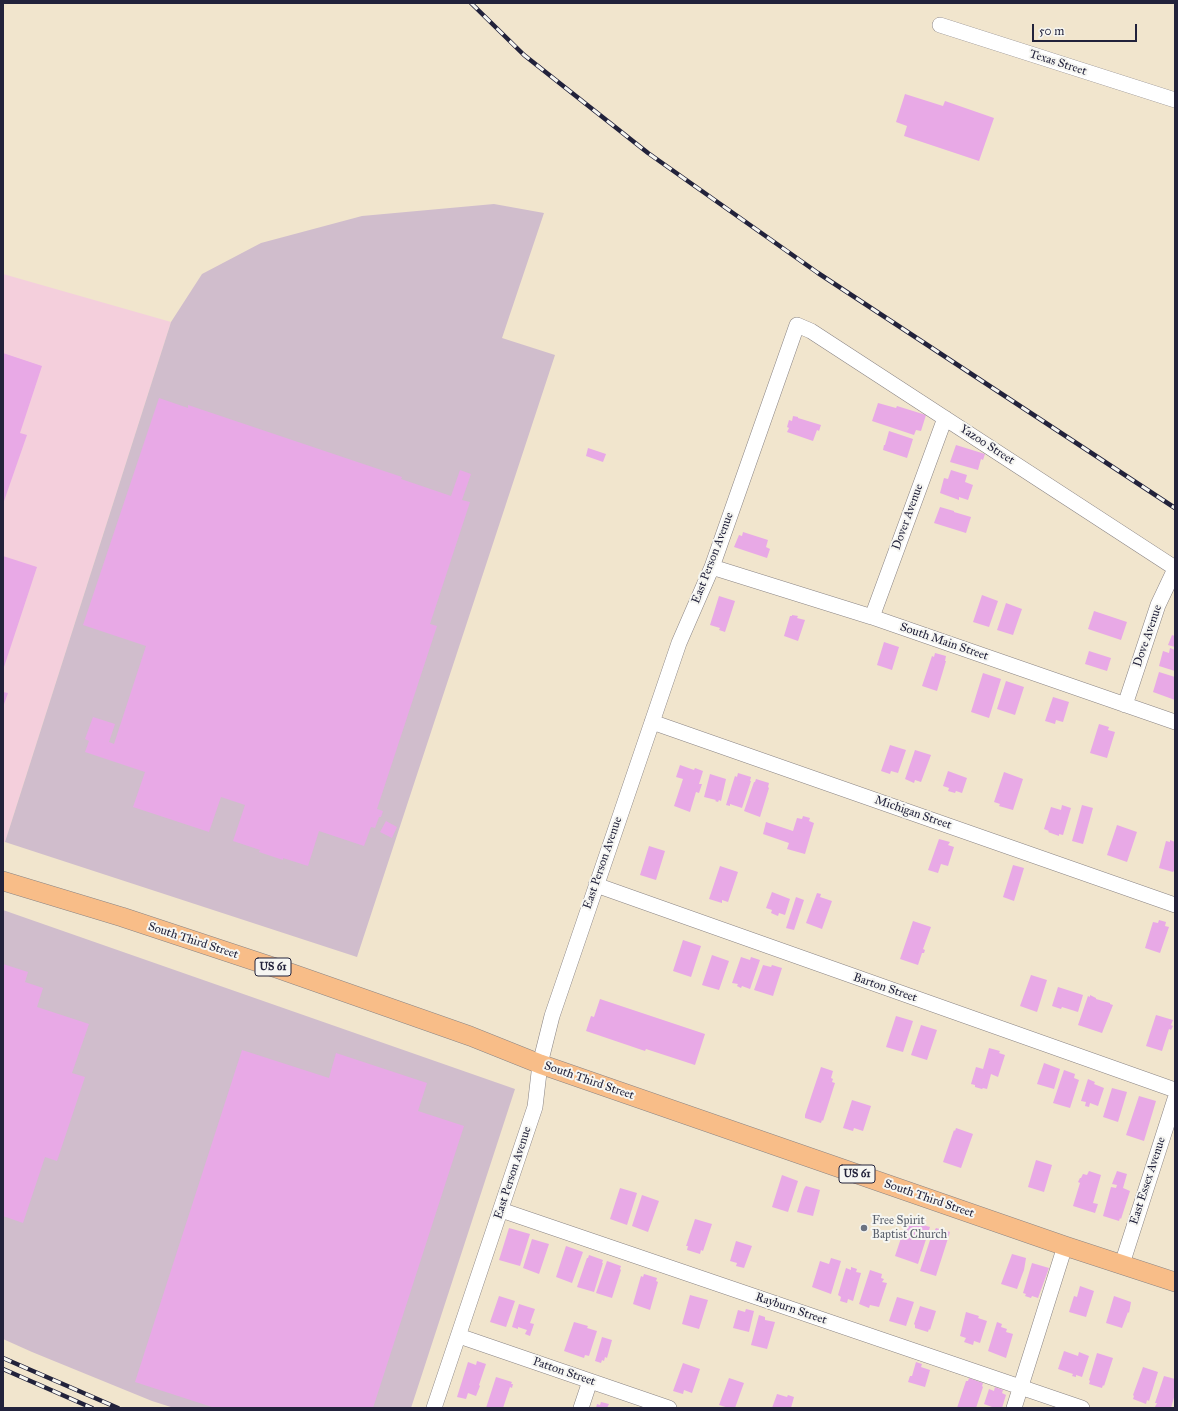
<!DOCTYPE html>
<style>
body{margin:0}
#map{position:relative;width:1178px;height:1411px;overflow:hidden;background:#f1e5cd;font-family:"IM FELL Great Primer",serif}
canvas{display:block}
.frame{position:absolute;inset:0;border:4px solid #22223b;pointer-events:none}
.scale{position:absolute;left:1032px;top:24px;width:105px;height:18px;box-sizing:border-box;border:2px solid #22223b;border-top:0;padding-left:5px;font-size:12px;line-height:14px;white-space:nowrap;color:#22223b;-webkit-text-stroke:3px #f6f6f2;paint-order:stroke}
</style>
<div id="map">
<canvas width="1178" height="1411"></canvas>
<div class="frame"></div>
<div class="scale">50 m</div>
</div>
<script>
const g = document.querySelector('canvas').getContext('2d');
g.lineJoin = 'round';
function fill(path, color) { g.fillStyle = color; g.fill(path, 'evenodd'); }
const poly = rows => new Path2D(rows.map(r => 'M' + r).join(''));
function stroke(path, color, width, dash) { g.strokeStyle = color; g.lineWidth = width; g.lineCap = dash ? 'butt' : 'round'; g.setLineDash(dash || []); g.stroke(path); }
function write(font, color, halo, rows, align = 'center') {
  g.font = font + ' "IM FELL Great Primer",serif'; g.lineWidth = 4; g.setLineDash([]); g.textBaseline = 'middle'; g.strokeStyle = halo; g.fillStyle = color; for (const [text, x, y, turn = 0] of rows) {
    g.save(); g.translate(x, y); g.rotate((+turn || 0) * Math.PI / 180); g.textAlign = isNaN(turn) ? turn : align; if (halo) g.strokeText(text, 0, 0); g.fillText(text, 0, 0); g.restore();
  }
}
const built = poly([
 [3,274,171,322,5,842,3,842]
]);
const industrial = poly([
 [494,204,544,213,502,338,555,355,357,957,5,842,171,322,202,274,261,243,362,216],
 [3,910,515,1089,411,1408,174,1408,152,1401,32,1352,3,1339]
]);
const building = poly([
 [905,94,943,106,945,101,994,118,979,161,904,136,907,126,896,122],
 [3,353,42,366,20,433,27,435,3,504],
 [159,398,188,408,188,405,402,477,401,479,451,496,460,470,471,474,462,500,470,502,430,624,437,626,377,809,383,811,381,817,379,817,375,828,371,827,364,846,319,831,308,866,283,858,283,860,259,852,260,850,233,841,245,805,221,797,209,832,133,807,145,772,85,752,89,741,85,739,93,717,115,724,109,742,114,744,146,646,83,625],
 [878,403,896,408,897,406,926,415,921,431,916,430,914,435,872,421],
 [793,416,798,417,798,418,821,425,819,431,817,430,813,441,787,432,789,428,787,427,789,420,792,421],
 [889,431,913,439,907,458,883,450,884,445,885,445],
 [956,445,985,454,983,460,981,459,978,470,950,462],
 [588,448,606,454,603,462,586,456],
 [951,470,967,475,965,482,973,485,968,500,959,497,959,500,940,493,944,478,948,479],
 [940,507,954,511,954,512,971,517,966,533,934,523],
 [743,532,768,540,766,547,770,549,767,558,734,547,739,535,742,536],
 [3,556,37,567,3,670],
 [982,595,998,601,989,627,973,622],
 [719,596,735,601,725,632,719,630,720,628,710,625],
 [1006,603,1022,609,1013,635,997,630],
 [1094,611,1127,622,1121,640,1088,629],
 [792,615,798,616,797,618,805,620,798,641,784,636,790,616,792,616],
 [1172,635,1175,636,1175,647,1168,645],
 [884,642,899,647,892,670,877,665],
 [1170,648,1175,650,1175,671,1159,666,1163,651,1169,653],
 [1089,651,1111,658,1107,671,1085,664],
 [935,653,946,656,945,661,946,661,937,691,922,686,932,656,934,657],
 [1159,672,1175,677,1175,700,1153,692],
 [983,673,1001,679,989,718,971,712],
 [1006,681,1024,687,1015,715,997,709],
 [3,692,8,693,3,707],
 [1053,697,1069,702,1063,722,1056,720,1055,724,1045,721],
 [1099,724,1109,727,1108,730,1115,732,1107,758,1090,753],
 [890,745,906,750,898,773,891,771,890,774,881,771],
 [915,750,931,755,921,782,915,780,914,783,905,779],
 [680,765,694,770,695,768,703,771,699,784,702,784,699,793,696,792,690,812,674,806,683,779,676,777],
 [948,771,967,778,962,793,956,791,955,793,948,791,949,788,943,786],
 [1004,772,1023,779,1013,810,999,806,1000,804,994,802],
 [738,773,751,777,750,781,751,781,742,808,730,804,730,806,726,805,735,776,737,777],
 [710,774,726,779,721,801,719,800,718,802,715,801,716,800,704,797],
 [756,779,769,783,768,787,769,788,760,817,744,811,754,782,755,782],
 [1062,805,1071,808,1063,835,1059,834,1059,836,1048,832,1049,831,1044,829,1051,807,1061,810],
 [1082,805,1093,808,1083,844,1072,841],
 [803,816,810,818,809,821,814,823,805,854,787,849,789,843,763,834,766,822,793,831,797,818,802,819],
 [386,821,397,827,392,838,380,832],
 [1117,825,1137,832,1127,862,1107,855],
 [939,839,950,842,948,845,954,847,948,866,941,864,938,873,928,870],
 [1170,840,1175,842,1175,869,1173,872,1159,868,1166,841,1170,842],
 [649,846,665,851,656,880,640,875],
 [1013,865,1024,868,1014,901,1003,897],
 [720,866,738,872,728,902,722,900,722,903,709,899],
 [772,892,790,899,785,915,779,913,778,916,771,913,772,910,766,908],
 [817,893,821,894,820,897,832,901,822,929,806,923],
 [796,897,804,900,794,930,786,928],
 [1159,920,1166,922,1165,926,1169,927,1160,953,1145,948,1153,922,1158,923],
 [913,921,931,927,923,949,925,950,924,953,922,953,918,965,900,959],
 [683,940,701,946,691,977,673,971],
 [712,955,729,961,719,990,702,985],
 [741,957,750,960,751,957,760,960,750,989,742,986,741,988,737,986,738,984,732,983],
 [3,964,28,972,25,982,43,988,37,1007,89,1024,72,1073,85,1077,57,1161,45,1157,23,1223,3,1216],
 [763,965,771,967,772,965,782,968,773,996,754,990],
 [1031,975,1047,980,1037,1012,1020,1006],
 [1058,987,1083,995,1078,1012,1062,1007,1061,1009,1052,1006],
 [1090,995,1096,998,1096,999,1110,1003,1110,1004,1113,1005,1102,1033,1078,1025,1088,996,1090,997],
 [600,999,705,1034,695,1065,646,1049,645,1051,586,1031,591,1016,594,1017],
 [1156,1015,1173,1020,1171,1025,1173,1026,1171,1030,1169,1029,1162,1051,1146,1046],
 [896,1016,913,1021,903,1052,886,1047],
 [921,1025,937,1030,927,1060,911,1055],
 [989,1048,1000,1051,999,1053,1005,1055,998,1077,991,1074,987,1089,983,1088,982,1089,975,1087,975,1085,971,1084,976,1067,983,1069],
 [242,1050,329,1078,336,1053,427,1083,418,1111,464,1126,373,1408,215,1408,135,1382],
 [1044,1063,1060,1069,1054,1089,1037,1084],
 [821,1067,833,1071,831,1078,833,1079,832,1082,835,1083,823,1121,822,1120,821,1123,805,1118,805,1115],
 [1064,1070,1075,1074,1074,1078,1079,1080,1070,1108,1053,1103],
 [1088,1079,1095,1082,1094,1084,1104,1088,1098,1106,1090,1103,1089,1107,1085,1106,1086,1102,1081,1101],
 [1112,1088,1127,1092,1118,1122,1103,1117],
 [1139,1096,1156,1101,1144,1141,1126,1135],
 [852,1100,871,1106,863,1131,854,1128,853,1131,843,1128],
 [956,1128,973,1134,961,1168,943,1162,954,1130,955,1131],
 [1036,1160,1052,1165,1044,1192,1028,1187],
 [1089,1171,1101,1175,1093,1203,1098,1204,1095,1213,1073,1206,1080,1183,1078,1182,1080,1178,1081,1178,1083,1174,1087,1175],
 [1117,1171,1127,1174,1123,1188,1130,1191,1121,1219,1120,1218,1119,1221,1103,1216,1111,1187,1116,1188,1117,1185,1112,1184],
 [782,1175,798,1181,788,1212,772,1207],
 [806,1186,820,1190,813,1216,797,1212,804,1189],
 [620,1188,637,1193,627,1225,610,1219],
 [642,1195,659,1201,648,1232,632,1226],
 [695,1219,712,1224,703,1251,701,1250,700,1254,687,1250,688,1246,686,1246],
 [907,1220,930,1227,918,1264,895,1256],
 [509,1228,530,1234,520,1266,499,1260],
 [936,1228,950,1232,936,1276,920,1271,931,1237],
 [532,1239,549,1244,539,1274,523,1268],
 [736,1241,752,1246,744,1268,736,1266,737,1263,730,1261],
 [566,1246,583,1252,572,1283,556,1277],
 [1012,1254,1026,1258,1024,1270,1017,1289,1001,1284],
 [589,1255,603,1260,602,1263,603,1263,594,1292,577,1287,587,1258,588,1258],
 [831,1258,841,1261,831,1294,812,1287,820,1261,829,1264],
 [607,1261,621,1266,620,1269,621,1270,612,1298,596,1293],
 [1032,1263,1049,1268,1038,1298,1032,1296,1031,1298,1025,1296,1026,1294,1023,1293],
 [851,1267,857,1269,856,1272,861,1273,853,1301,848,1299,847,1303,840,1301,841,1297,838,1295,846,1268,851,1270],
 [870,1270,882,1274,881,1278,884,1279,882,1282,887,1283,879,1307,870,1305,869,1308,859,1304],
 [644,1274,657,1278,656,1281,658,1282,650,1310,633,1304,641,1276,643,1277],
 [1080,1286,1094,1291,1086,1317,1069,1312,1074,1296,1077,1297],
 [690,1295,708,1300,699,1329,682,1324],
 [499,1296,515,1301,506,1327,490,1322],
 [1114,1296,1131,1302,1129,1313,1128,1312,1122,1328,1106,1323],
 [897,1297,914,1302,906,1326,889,1321],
 [519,1304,535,1309,530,1323,534,1324,530,1336,525,1334,527,1330,518,1327,518,1329,512,1327],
 [920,1306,936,1311,930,1330,929,1329,928,1332,915,1328,915,1325,914,1324],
 [746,1309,754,1311,749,1332,733,1328,738,1310,745,1312],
 [966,1312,979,1316,978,1318,987,1321,980,1343,974,1341,973,1345,964,1342,966,1338,960,1336],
 [759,1315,765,1317,765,1320,775,1322,767,1349,751,1345],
 [574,1322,588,1326,587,1328,597,1331,589,1356,585,1355,584,1358,564,1351],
 [997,1322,1002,1324,1001,1327,1007,1329,1006,1332,1013,1334,1006,1358,988,1351],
 [602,1337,612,1340,607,1358,605,1357,604,1361,602,1360,601,1363,595,1361],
 [1064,1351,1078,1356,1079,1352,1089,1356,1082,1377,1076,1375,1076,1377,1072,1376,1073,1374,1058,1369],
 [1097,1353,1113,1358,1104,1386,1103,1385,1102,1388,1089,1384,1090,1381,1089,1380],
 [477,1361,486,1364,479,1385,480,1386,476,1396,468,1393,466,1399,457,1397,468,1362,476,1365],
 [916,1362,922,1364,921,1367,930,1370,925,1387,908,1382,910,1376,912,1376],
 [683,1363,700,1369,692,1393,684,1390,683,1394,673,1391],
 [1143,1367,1158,1372,1149,1401,1147,1400,1146,1404,1133,1399,1134,1396,1133,1395],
 [1164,1376,1175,1379,1175,1394,1171,1408,1157,1408,1155,1407,1157,1403,1155,1403],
 [496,1377,512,1382,511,1384,513,1384,512,1388,510,1387,503,1408,486,1408],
 [729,1378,744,1383,735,1408,729,1408,719,1405],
 [969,1378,983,1383,982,1386,983,1387,976,1408,957,1408,966,1381,968,1381],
 [995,1387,1003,1390,1002,1393,1006,1395,1002,1408,992,1408,992,1407,984,1404,989,1389,994,1391],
 [777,1394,787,1397,788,1395,794,1397,791,1408,772,1408],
 [601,1402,609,1404,607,1408,596,1408,597,1404,600,1405]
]);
const minor = poly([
 [940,25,1175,100],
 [712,567,872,617,1175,722],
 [872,617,945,418],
 [1125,705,1158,605,1175,569],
 [652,722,1175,905],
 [596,885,1175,1090],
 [501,1210,1082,1408],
 [1122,1264,1175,1099],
 [459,1336,669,1408],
 [434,1408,535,1107,540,1064,552,1016,679,643,712,567,797,325,811,331,1175,568],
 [581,1408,590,1381],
 [1014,1408,1065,1246]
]);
const major = poly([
 [3,881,122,917,279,969,470,1036,540,1064,1065,1246,1175,1282]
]);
const rail = poly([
 [471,3,524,55,648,153,818,273,1175,508],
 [3,1358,118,1408],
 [3,1369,92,1408]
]);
const markers = [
 [864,1228,4,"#6b7280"]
];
const shields = [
 [273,967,36],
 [857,1174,36]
];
const shieldNames = [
 ["US 61",273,967],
 ["US 61",857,1174]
];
const streetNames = [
 ["Texas Street",1058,63,18],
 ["Yazoo Street",987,445,33],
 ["Dover Avenue",908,517,-70],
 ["East Person Avenue",713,558,-69],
 ["Dove Avenue",1148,636,-71],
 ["South Main Street",944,642,19],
 ["Michigan Street",913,813,19],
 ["East Person Avenue",603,863,-71],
 ["South Third Street",193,941,18],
 ["Barton Street",885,988,19],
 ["South Third Street",589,1081,19],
 ["East Person Avenue",513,1173,-72],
 ["East Essex Avenue",1148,1181,-72],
 ["South Third Street",929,1199,19],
 ["Rayburn Street",791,1309,19],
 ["Patton Street",564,1372,19]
];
const worshipNames = [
 ["Free Spirit",872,1221],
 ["Baptist Church",872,1235]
];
fill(built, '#f4cfdc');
fill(industrial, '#d0bdcc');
fill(building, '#e8a9e6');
stroke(minor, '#8a8484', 16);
stroke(major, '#8a8484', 20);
stroke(minor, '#fff', 15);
stroke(major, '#f8bd88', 19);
stroke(rail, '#22223b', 4.5);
stroke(rail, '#f6f6f2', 3, [9]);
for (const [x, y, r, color] of markers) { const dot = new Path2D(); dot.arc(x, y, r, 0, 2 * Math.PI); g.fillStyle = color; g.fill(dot); stroke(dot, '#f6f6f2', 1.5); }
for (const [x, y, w] of shields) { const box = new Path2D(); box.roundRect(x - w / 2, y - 9, w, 18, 3); g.fillStyle = '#f6f6f2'; g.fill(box); stroke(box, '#22223b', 1); }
write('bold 11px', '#22223b', null, shieldNames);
write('12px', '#22223b', '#f6f6f2', streetNames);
write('12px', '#5b616d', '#f6f6f2', worshipNames, 'left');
</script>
